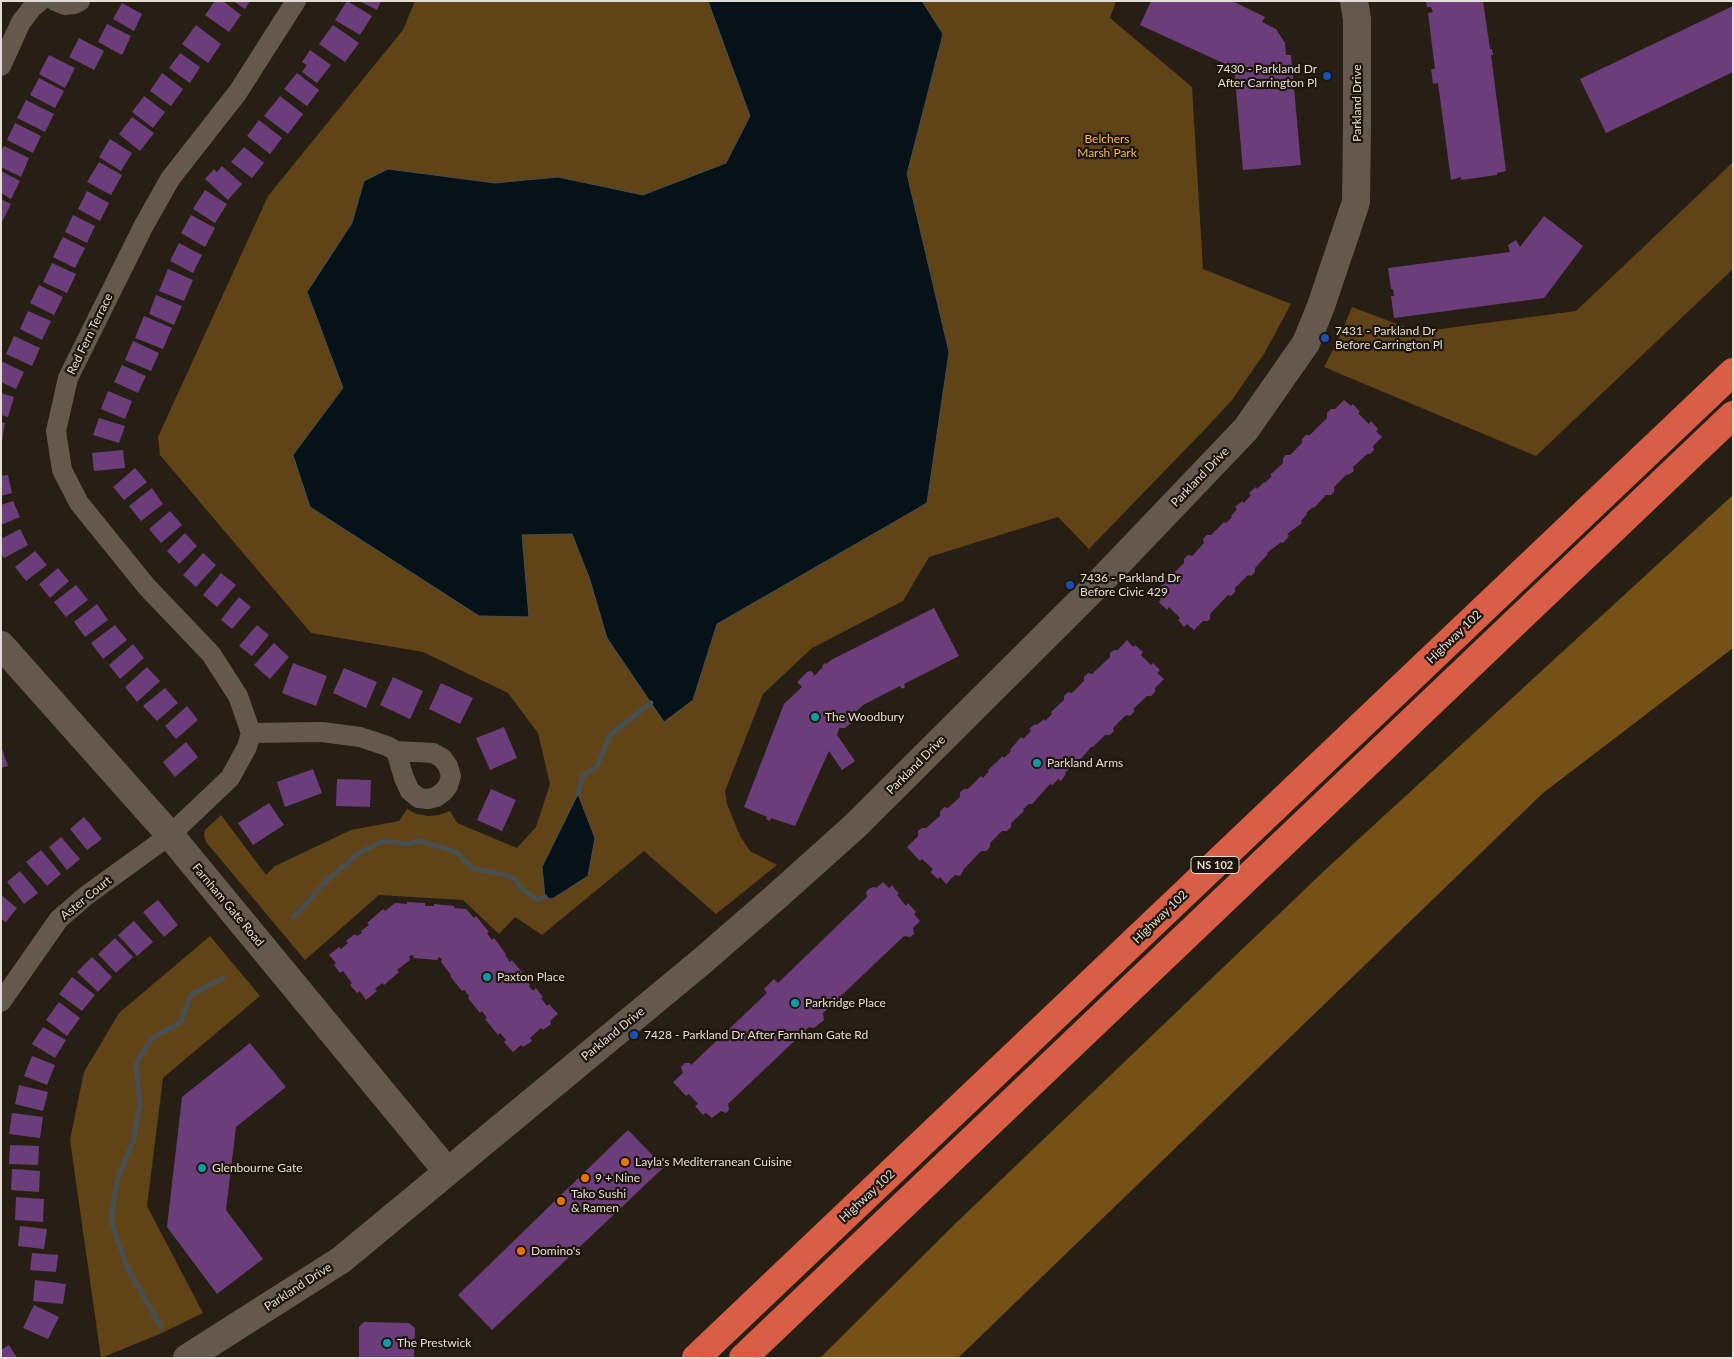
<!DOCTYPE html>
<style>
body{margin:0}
#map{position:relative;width:1734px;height:1359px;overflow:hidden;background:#281f14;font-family:Lato,sans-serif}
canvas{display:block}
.frame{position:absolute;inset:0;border:2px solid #e3ddd6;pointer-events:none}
</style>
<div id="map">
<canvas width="1734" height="1359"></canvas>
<div class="frame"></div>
</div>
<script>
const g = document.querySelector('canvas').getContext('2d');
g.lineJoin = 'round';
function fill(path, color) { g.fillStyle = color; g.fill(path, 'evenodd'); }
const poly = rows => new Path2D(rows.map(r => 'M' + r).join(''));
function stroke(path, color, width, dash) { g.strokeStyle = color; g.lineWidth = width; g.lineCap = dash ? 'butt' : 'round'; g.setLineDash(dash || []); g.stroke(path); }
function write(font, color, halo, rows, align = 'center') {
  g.font = font + ' Lato,sans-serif'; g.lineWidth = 4.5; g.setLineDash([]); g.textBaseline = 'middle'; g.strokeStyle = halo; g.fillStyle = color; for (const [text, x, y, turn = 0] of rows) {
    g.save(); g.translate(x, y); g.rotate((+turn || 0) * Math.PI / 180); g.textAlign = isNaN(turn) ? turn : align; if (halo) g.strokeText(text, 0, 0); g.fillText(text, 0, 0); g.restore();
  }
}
const green = poly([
 [415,1,708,1,750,116,726,163,643,195,558,177,495,183,388,169,364,181,352,223,307,292,343,387,293,455,522,534,572,534,589,577,693,700,717,624,927,503,949,352,907,174,943,34,921,1,1116,1,1110,18,1192,87,1203,269,1291,304,1264,354,1232,400,1208,426,1089,549,1058,517,929,557,903,601,812,648,763,694,725,791,727,804,740,836,750,851,777,865,716,914,644,851,542,935,515,917,499,934,463,900,379,895,305,960,206,842,204,835,205,830,221,815,266,875,275,866,351,830,399,821,407,809,416,814,429,816,439,815,450,811,457,823,517,848,536,827,550,784,538,733,508,693,423,652,311,633,160,455,158,437,268,196,403,30],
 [1733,162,1733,269,1536,456,1324,367,1339,338,1352,307,1418,332,1576,311],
 [210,936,260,996,163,1078,147,1206,203,1313,162,1333,101,1358,70,1140,84,1072,119,1013]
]);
const forest = poly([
 [1733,495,1733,648,1543,793,958,1358,820,1358,957,1222,1324,871]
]);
const water = poly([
 [708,1,922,1,943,34,907,174,949,352,927,503,717,624,693,700,664,722,607,638,589,577,572,534,522,535,529,617,479,616,310,507,293,455,343,388,307,292,352,223,364,181,388,169,495,183,558,177,643,195,726,163,750,116,708,1],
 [578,794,595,838,588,876,552,899,545,897,542,867,578,794]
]);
const stream = poly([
 [578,794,583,776,597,766,610,735,651,703],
 [293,917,309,901,323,884,360,852,383,841,407,844,421,841,456,852,474,869,502,874,516,880,519,887,538,900,545,897],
 [161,1327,127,1267,111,1221,117,1181,133,1141,140,1105,136,1064,152,1038,181,1022,191,995,223,978]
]);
const building = poly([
 [215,1,223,1,241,15,229,32,205,15],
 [233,1,250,1,245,9],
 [347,1,372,16,360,35,335,20],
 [359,1,381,1,377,10],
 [1151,1,1232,1,1265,17,1262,22,1276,29,1285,43,1286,55,1291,55,1301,165,1243,170,1234,68,1140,25],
 [1426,1,1483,1,1490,49,1492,49,1493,55,1491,55,1506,171,1497,173,1497,175,1461,180,1461,177,1451,180,1438,83,1433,84,1431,69,1435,69,1428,13,1433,12,1431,7,1427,7],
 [122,3,142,14,134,31,113,19],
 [1733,6,1733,72,1606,133,1580,79],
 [107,24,131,36,122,55,98,42],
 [196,25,221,44,208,63,182,44],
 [333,25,359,43,345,62,319,44],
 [79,38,104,51,94,70,69,57],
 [310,50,331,65,317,83,302,72,307,65,302,62],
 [180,53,200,67,190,83,169,68],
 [49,55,75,68,65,88,39,74],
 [162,73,183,89,171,106,150,91],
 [297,73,319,90,307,106,284,89],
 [39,78,64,91,55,108,30,95],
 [144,96,165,112,153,128,132,112],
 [280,96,303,114,288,134,264,116],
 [26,100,54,114,45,132,17,118],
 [132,117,154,133,140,151,119,134],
 [259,120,282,138,270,154,247,136],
 [15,123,41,136,33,153,7,140],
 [110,139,132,153,121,171,99,157],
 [4,146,29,158,21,177,1,167,1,151],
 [244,147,264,163,252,178,231,162],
 [99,162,122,175,111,195,87,182],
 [222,166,242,184,228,200,205,179,214,169,217,172],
 [1,171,20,181,11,199,1,193],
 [205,190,227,204,215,223,193,209],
 [87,191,109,203,100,221,78,209],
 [1,199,11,204,1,224],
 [73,215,95,226,87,243,65,232],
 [191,215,215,228,205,247,181,233],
 [1544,216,1583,246,1544,298,1394,318,1391,296,1394,296,1393,289,1391,289,1388,268,1510,252,1508,245,1516,240,1520,247],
 [63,237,85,248,75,268,53,257],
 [179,243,202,255,193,273,170,261],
 [52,263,76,274,67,293,43,282],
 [168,269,193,280,184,301,159,291],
 [39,285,63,297,54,315,30,303],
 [156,295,182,306,174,325,149,314],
 [28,311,51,321,42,340,20,329],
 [144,316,172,328,163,349,135,338],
 [14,336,40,348,32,366,6,354],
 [133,341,159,353,151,371,125,360],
 [1,361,24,372,16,389,1,382],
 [122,365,146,376,138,393,114,382],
 [108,391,132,401,125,419,101,409],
 [1,393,14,397,8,417,1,415],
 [1344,400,1351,406,1353,404,1360,412,1358,413,1369,424,1371,421,1378,429,1376,431,1382,437,1373,446,1374,450,1370,454,1367,454,1353,467,1354,471,1350,474,1346,475,1334,487,1334,492,1331,495,1326,495,1314,508,1313,507,1306,513,1307,514,1301,521,1302,523,1287,534,1289,536,1283,543,1281,542,1267,553,1268,554,1255,568,1255,572,1251,576,1248,575,1235,588,1235,592,1231,596,1228,595,1210,614,1210,619,1208,621,1203,621,1194,630,1187,624,1184,627,1178,620,1180,618,1169,607,1167,610,1159,602,1161,600,1154,593,1163,584,1163,580,1168,576,1171,576,1184,563,1184,559,1188,555,1192,556,1204,543,1203,539,1207,535,1211,535,1224,522,1226,523,1232,517,1231,516,1237,509,1235,507,1242,501,1244,503,1251,495,1249,493,1256,487,1257,489,1264,482,1265,483,1272,476,1270,475,1283,463,1283,458,1286,455,1290,455,1302,443,1302,439,1306,435,1310,435,1327,418,1327,413,1331,409,1335,409],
 [99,418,125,426,119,443,93,435],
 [1,422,5,423,2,441,1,441],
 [123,450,125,468,94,471,92,453],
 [135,468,147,482,124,500,113,487],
 [8,475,12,493,1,496,1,476],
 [152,488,163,504,141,521,129,506],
 [13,501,20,517,1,525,1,505],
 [170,511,182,525,161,543,149,529],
 [20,529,28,545,4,558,1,553,1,539],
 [185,533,197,546,179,564,167,551],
 [35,551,47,565,26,581,15,567],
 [203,553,216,565,196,587,183,575],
 [58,568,69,581,50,598,39,584],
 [221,573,236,585,217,607,203,595],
 [76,585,88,600,66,617,54,602],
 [239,597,251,607,232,629,221,620],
 [97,604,108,620,85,637,74,622],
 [934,608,959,656,904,684,905,687,902,689,900,686,863,705,851,716,851,723,845,728,839,728,837,735,855,761,842,770,829,751,795,826,771,818,770,821,766,819,767,817,744,807,784,704,802,687,797,682,807,672,811,671,814,674,813,677,823,667,822,666,825,663,826,664,833,659],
 [115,625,127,640,103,659,91,643],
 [257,625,269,635,252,656,239,646],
 [1127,640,1133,647,1135,645,1143,652,1141,655,1151,665,1153,663,1160,670,1157,673,1164,679,1155,688,1155,692,1151,696,1147,696,1134,708,1134,712,1130,716,1126,715,1113,728,1114,731,1110,735,1105,735,1093,747,1091,747,1080,760,1081,761,1075,767,1073,765,1065,773,1066,774,1061,781,1058,779,1053,785,1050,784,1032,804,1029,804,1023,809,1024,811,1011,823,1011,827,1007,831,1002,831,990,843,990,847,986,851,981,851,964,869,960,876,955,875,946,884,940,877,938,879,930,872,933,869,922,859,920,861,907,847,918,836,918,831,922,828,926,828,940,816,940,812,944,807,948,808,960,797,960,792,964,789,968,789,981,776,983,778,989,771,988,770,1003,756,1004,758,1011,751,1010,750,1021,737,1023,739,1031,731,1029,729,1035,724,1037,725,1044,719,1045,721,1052,714,1051,712,1064,700,1064,696,1068,692,1072,693,1084,681,1084,677,1088,673,1092,674,1110,657,1110,653,1114,650,1118,650],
 [274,643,289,657,270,679,254,665],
 [133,644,144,658,120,679,109,665],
 [293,663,327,676,316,706,282,693],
 [147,667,160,681,137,702,125,687],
 [344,668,377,682,366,708,333,693],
 [393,677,423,691,410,719,380,705],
 [441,683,473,698,460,724,429,709],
 [165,688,178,703,157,721,143,706],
 [187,706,198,720,176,739,165,726],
 [504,727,517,758,490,770,476,738],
 [186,742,198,757,175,777,163,762],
 [1,746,8,766,1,768],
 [313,769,322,793,285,807,277,782],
 [337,779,371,780,370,807,336,806],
 [491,789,516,800,502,831,477,820],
 [269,803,284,825,253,845,238,823],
 [84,817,102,839,87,850,70,829],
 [61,837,80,859,67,870,49,847],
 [41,850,61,874,47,886,26,862],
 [20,871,38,893,24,904,7,882],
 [883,882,889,888,892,885,899,894,897,895,906,906,908,903,916,912,914,914,920,921,913,928,914,934,910,937,904,936,823,1013,824,1020,814,1028,809,1027,728,1104,729,1110,726,1113,721,1111,712,1118,706,1113,703,1115,695,1106,698,1104,689,1094,686,1096,673,1082,683,1073,681,1067,685,1063,690,1063,691,1065,767,993,764,989,774,979,778,983,867,897,866,892,870,888,875,887,876,888],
 [1,895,17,908,6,922,1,919],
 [158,900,178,925,164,937,143,912],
 [407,902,425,903,425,906,434,906,434,904,454,906,454,908,466,909,474,918,476,916,489,932,487,933,492,940,494,938,506,954,505,955,510,962,512,960,525,976,524,977,530,985,529,986,533,991,536,988,543,997,541,998,547,1006,549,1004,558,1014,550,1021,551,1024,543,1030,541,1028,530,1038,532,1041,523,1047,521,1045,513,1052,504,1042,506,1040,500,1033,498,1035,485,1019,487,1018,482,1011,480,1013,468,998,469,996,464,990,462,991,450,976,451,975,441,962,442,959,439,957,437,960,414,958,413,955,409,956,410,960,397,970,399,972,384,985,382,983,375,989,377,991,366,1000,360,991,357,993,350,985,352,983,343,971,340,973,334,965,336,963,329,955,339,947,341,949,348,943,346,941,355,934,357,936,362,933,361,931,369,925,367,923,383,909,385,911,395,903,407,904],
 [134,921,153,942,137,956,118,935],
 [115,938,133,957,116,973,98,954],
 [92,957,112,977,98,992,77,972],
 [72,977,95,995,82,1011,59,994],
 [59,1002,80,1018,67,1036,46,1020],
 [43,1027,66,1040,55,1058,32,1044],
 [250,1043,286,1087,236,1127,226,1210,263,1259,217,1294,167,1227,182,1097],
 [32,1056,55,1065,47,1085,24,1076],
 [19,1085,48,1092,43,1111,15,1104],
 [12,1113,43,1117,40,1138,9,1134],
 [628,1130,664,1167,492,1330,458,1295],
 [10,1145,39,1146,38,1165,9,1164],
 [12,1169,40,1171,39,1192,11,1190],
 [16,1197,44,1199,43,1222,15,1220],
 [20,1226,47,1229,44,1249,18,1246],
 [32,1253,58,1255,56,1272,30,1270],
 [35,1280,66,1284,63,1304,33,1301],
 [34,1305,59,1317,48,1339,23,1328],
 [364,1322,409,1323,415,1328,414,1358,359,1358,359,1327],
 [9,1345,17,1358,1,1358,1,1350]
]);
const street = poly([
 [55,1,65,5,74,4,80,1],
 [1,66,21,22,32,8,40,1],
 [251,733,322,732,360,737,387,746,396,751,433,753,442,758,448,766,451,776,448,786,443,792,436,797,428,799,419,798,410,791,404,778,396,751],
 [1,1002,59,919,87,895,170,835,230,778,247,747,251,733,238,696,211,654,147,587,79,503,62,470,56,431,68,378,143,227,170,179,238,92,296,1]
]);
const secondary = poly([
 [1,645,170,835,447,1171],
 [187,1358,341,1260,701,962,777,896,855,826,1099,583,1246,429,1306,343,1321,306,1356,202,1357,127,1357,19,1354,1]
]);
const highway = poly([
 [696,1358,1733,372],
 [743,1358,1733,415]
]);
const markers = [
 [1327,76,5,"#1a4fb4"],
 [1325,338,5,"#1a4fb4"],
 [1070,585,5,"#1a4fb4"],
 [815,717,5,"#0f9aa8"],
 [1037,763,5,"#0f9aa8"],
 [487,977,5,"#0f9aa8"],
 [795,1003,5,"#0f9aa8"],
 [634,1035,5,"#1a4fb4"],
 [625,1162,5,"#e8710a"],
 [202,1168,5,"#0f9aa8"],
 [585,1178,5,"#e8710a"],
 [561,1201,5,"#e8710a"],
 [521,1251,5,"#e8710a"],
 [387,1343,5,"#0f9aa8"]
];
const shields = [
 [1215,865,48]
];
const shieldNames = [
 ["NS 102",1215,865]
];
const poiNames = [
 ["7430 - Parkland Dr",1317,69,"right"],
 ["After Carrington Pl",1317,83,"right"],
 ["7431 - Parkland Dr",1335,331],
 ["Before Carrington Pl",1335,345],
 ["7436 - Parkland Dr",1080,578],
 ["Before Civic 429",1080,592],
 ["The Woodbury",825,717],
 ["Parkland Arms",1047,763],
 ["Paxton Place",497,977],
 ["Parkridge Place",805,1003],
 ["7428 - Parkland Dr After Farnham Gate Rd",644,1035],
 ["Layla's Mediterranean Cuisine",635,1162],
 ["Glenbourne Gate",212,1168],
 ["9 + Nine",595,1178],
 ["Tako Sushi",571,1194],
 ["& Ramen",571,1208],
 ["Domino's",531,1251],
 ["The Prestwick",397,1343]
];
const streetNames = [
 ["Parkland Drive",1357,103,-90],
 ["Red Fern Terrace",90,334,-64],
 ["Parkland Drive",1200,477,-46],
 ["Highway 102",1454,637,-44],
 ["Parkland Drive",916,765,-45],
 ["Aster Court",86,898,-39],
 ["Farnham Gate Road",228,905,50],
 ["Highway 102",1160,917,-44],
 ["Parkland Drive",613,1034,-39],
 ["Highway 102",867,1196,-43],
 ["Parkland Drive",298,1287,-33]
];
const parkNames = [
 ["Belchers",1107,139],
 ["Marsh Park",1107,153]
];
fill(green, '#604317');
fill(forest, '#755117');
fill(water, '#051217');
stroke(water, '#484f50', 1);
stroke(stream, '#484f50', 5);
fill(building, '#6b3e7b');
stroke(street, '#63594c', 20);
stroke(secondary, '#63594c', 28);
stroke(highway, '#d95e46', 28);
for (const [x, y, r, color] of markers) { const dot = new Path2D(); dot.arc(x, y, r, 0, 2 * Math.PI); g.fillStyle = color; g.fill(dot); stroke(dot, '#1e160b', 2); }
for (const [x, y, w] of shields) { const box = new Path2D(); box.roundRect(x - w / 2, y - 8.5, w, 17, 4); g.fillStyle = '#1e160b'; g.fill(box); stroke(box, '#e3ddd6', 1); }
write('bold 11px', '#e3ddd6', null, shieldNames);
write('12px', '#e3ddd6', '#1e160b', poiNames, 'left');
write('12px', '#e3ddd6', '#1e160b', streetNames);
write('12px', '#f7b652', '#1e160b', parkNames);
</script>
